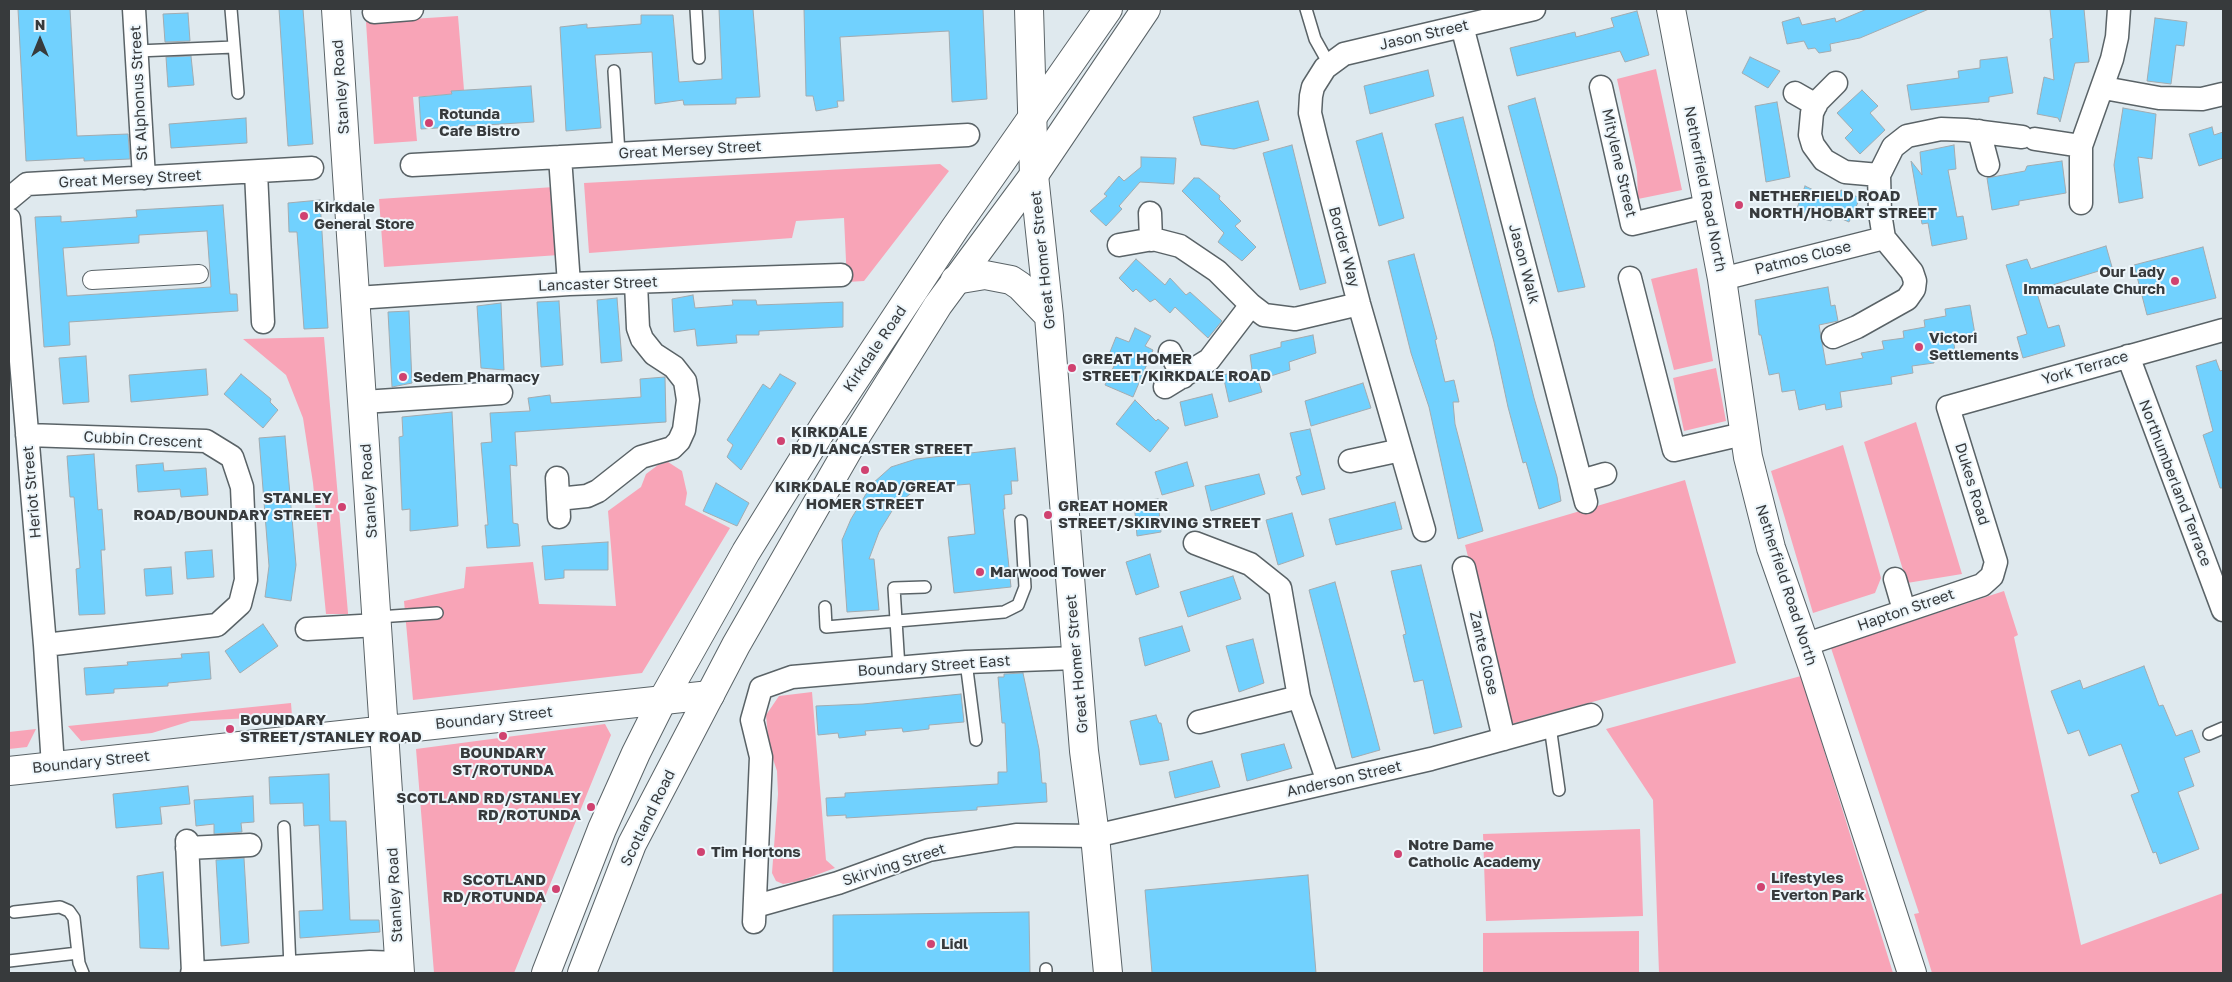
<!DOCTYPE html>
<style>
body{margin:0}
#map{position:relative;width:2232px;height:982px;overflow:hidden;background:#dfe9ee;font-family:"Golos Text",sans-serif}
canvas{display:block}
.frame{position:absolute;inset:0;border:10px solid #373a3c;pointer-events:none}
.north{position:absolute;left:15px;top:15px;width:50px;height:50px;-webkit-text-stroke:4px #edf6fb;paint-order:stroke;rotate:0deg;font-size:14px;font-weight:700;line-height:20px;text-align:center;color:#373a3c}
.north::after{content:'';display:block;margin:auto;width:18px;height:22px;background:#373a3c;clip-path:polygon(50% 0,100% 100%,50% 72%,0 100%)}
</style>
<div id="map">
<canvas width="2232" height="982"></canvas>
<div class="frame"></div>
<div class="north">N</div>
</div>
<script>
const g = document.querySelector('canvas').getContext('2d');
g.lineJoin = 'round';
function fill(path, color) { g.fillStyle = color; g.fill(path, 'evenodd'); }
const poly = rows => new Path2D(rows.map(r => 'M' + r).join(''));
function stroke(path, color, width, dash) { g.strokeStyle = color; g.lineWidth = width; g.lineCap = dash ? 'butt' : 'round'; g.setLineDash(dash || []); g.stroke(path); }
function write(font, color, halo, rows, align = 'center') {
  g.font = font + ' "Golos Text",sans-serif'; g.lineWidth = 4; g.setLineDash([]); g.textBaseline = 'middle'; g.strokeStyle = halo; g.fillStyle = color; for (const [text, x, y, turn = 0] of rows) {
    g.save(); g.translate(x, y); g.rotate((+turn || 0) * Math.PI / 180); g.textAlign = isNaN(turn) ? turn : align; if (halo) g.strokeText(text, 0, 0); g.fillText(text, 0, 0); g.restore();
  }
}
const green = poly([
 [458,16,464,90,451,92,452,94,413,97,417,141,374,144,366,22],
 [1656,69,1682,190,1638,199,1637,172,1617,79],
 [940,164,949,171,864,281,847,282,844,218,796,221,792,238,589,253,584,183],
 [554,187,559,255,384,267,379,199],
 [1697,268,1713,361,1674,370,1651,279],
 [324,337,348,613,348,614,326,614,313,483,303,418,286,375,243,339],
 [1716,368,1726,421,1684,431,1673,378],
 [1916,422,1962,574,1907,583,1864,442],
 [1843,445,1881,578,1875,593,1813,613,1771,471],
 [668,462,682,471,687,493,685,505,730,528,642,673,413,700,404,601,464,588,466,567,533,562,539,604,616,606,608,511,641,487,646,474,658,465],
 [1685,480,1736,663,1511,724,1465,545],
 [2004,591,2018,635,2014,637,2081,945,2223,893,2223,973,1932,973,1914,914,1919,913,1831,648],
 [1801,676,1893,973,1659,973,1653,800,1606,729],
 [812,692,826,860,835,868,800,881,783,884,776,881,772,873,778,794,777,771,769,747,766,715,779,696],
 [291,703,292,716,191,721,152,733,81,741,68,726],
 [605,724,611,735,514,973,434,973,416,749],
 [36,729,27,747,9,749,9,732],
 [1640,829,1643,916,1486,921,1483,834],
 [1639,931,1639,973,1483,973,1483,933]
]);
const building = poly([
 [18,9,70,9,77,136,128,134,130,159,84,161,84,158,26,161,18,9],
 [279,9,303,9,313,144,288,146,279,9],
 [719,9,753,9,760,97,736,98,736,104,684,105,683,100,655,104,652,52,595,55,601,128,566,131,560,27,587,24,587,28,641,24,641,15,673,15,679,82,722,79,719,9],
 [804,9,983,9,987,99,952,102,949,31,840,37,844,101,837,101,838,107,816,111,813,96,806,96,804,9],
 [1867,9,1929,9,1860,38,1830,44,1831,51,1819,53,1815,48,1808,49,1804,41,1787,44,1782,22,1799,17,1802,25,1835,18,1836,22,1867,9],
 [2050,9,2084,9,2089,62,2075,63,2060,122,2058,118,2037,114,2044,77,2054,80,2050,39,2053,38,2050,9],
 [1637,11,1649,55,1625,62,1620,51,1517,76,1510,48,1575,32,1576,37,1614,27,1611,18,1637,11],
 [188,13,190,41,165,42,163,14,188,13],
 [2155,18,2187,22,2184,46,2176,45,2171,84,2147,81,2155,18],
 [191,56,194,85,168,87,166,57,191,56],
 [1750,57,1780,71,1768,88,1742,73,1750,57],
 [2007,57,2013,93,1989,97,1989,102,1911,110,1907,85,1959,78,1958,71,1980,68,1980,60,2007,57],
 [1428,70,1434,96,1370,114,1364,86,1428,70],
 [531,86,534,122,421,129,419,97,452,94,451,91,531,86],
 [1862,90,1878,106,1870,113,1885,130,1860,154,1845,138,1853,130,1837,113,1862,90],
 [1535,98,1585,287,1558,292,1508,106,1535,98],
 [1258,101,1269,140,1234,149,1201,145,1193,117,1258,101],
 [1777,102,1790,177,1766,182,1755,106,1777,102],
 [2123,108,2156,114,2152,159,2138,157,2143,198,2119,203,2114,165,2123,108],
 [1463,117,1534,398,1557,477,1561,501,1539,509,1526,462,1523,463,1508,407,1494,342,1435,124,1463,117],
 [246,118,247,143,171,148,169,124,246,118],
 [2212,127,2214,135,2223,132,2223,158,2199,166,2189,134,2212,127],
 [1382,133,1404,218,1379,226,1356,141,1382,133],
 [1292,145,1326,283,1300,290,1263,153,1292,145],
 [1954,145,1956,169,1948,170,1957,217,1963,216,1967,239,1932,246,1928,223,1922,224,1911,161,1922,175,1920,152,1954,145],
 [1141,157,1176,158,1174,184,1140,182,1119,206,1122,209,1106,226,1090,211,1107,196,1104,194,1119,176,1124,181,1141,167,1141,157],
 [2062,161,2066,193,2019,201,2019,205,1992,210,1987,178,2025,171,2027,166,2062,161],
 [1194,178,1199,178,1220,196,1219,199,1241,221,1235,226,1256,247,1242,261,1218,242,1224,233,1182,191,1194,178],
 [1805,186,1820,193,1821,191,1839,196,1841,190,1860,198,1849,222,1833,215,1831,221,1796,211,1805,186],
 [320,200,328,328,304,329,297,232,289,232,288,203,320,200],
 [223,205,230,294,237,294,238,311,69,322,70,345,44,347,35,217,61,216,61,222,137,217,136,210,223,205],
 [207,231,211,287,67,296,63,248,139,243,139,235,207,231],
 [2106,246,2112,267,2036,290,2048,328,2059,325,2065,346,2023,358,2017,337,2027,334,2006,265,2027,259,2031,269,2106,246],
 [2203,247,2216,298,2147,315,2134,265,2203,247],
 [1414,254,1437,339,1435,340,1445,382,1454,380,1459,402,1453,402,1455,424,1483,531,1458,539,1429,407,1411,353,1388,261,1414,254],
 [1136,259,1165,285,1170,278,1186,295,1190,292,1222,321,1208,338,1175,307,1170,313,1155,299,1150,302,1136,289,1133,292,1119,278,1136,259],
 [1828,287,1831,306,1835,305,1838,321,1819,325,1826,365,1863,358,1861,353,1884,349,1882,341,1904,338,1903,331,1925,327,1924,320,1946,316,1945,309,1970,305,1976,340,1954,344,1955,351,1933,355,1934,363,1912,366,1913,373,1891,377,1892,384,1840,392,1842,407,1826,410,1825,404,1799,410,1795,390,1782,392,1779,373,1769,375,1761,335,1759,335,1755,300,1828,287],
 [693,295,695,308,733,305,732,300,756,300,757,305,843,302,843,327,759,331,759,335,736,335,737,343,697,346,695,329,674,332,672,299,693,295],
 [617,298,622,361,601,363,597,300,617,298],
 [559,301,563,365,541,367,537,302,559,301],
 [501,303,504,370,481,368,477,306,501,303],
 [409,311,412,383,392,387,388,312,409,311],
 [1135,328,1151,336,1145,346,1153,350,1133,397,1105,385,1114,366,1106,362,1116,337,1129,342,1135,328],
 [1313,335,1316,353,1289,362,1290,370,1258,380,1262,392,1229,402,1223,375,1235,372,1247,378,1252,370,1250,355,1281,347,1281,342,1313,335],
 [86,356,89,402,63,404,59,358,86,356],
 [2216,360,2220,371,2223,370,2223,488,2220,488,2203,435,2213,431,2196,366,2216,360],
 [206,369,208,395,131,402,129,375,206,369],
 [241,374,271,399,270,402,278,410,263,428,224,394,241,374],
 [780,374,796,383,741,470,727,457,733,445,727,440,763,384,770,389,780,374],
 [665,377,666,422,515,432,517,466,510,465,513,523,518,524,520,546,487,548,485,525,488,525,481,443,492,442,490,413,530,411,528,398,550,395,551,403,641,397,640,379,665,377],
 [1363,383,1371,408,1311,426,1305,401,1363,383],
 [1212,394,1218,417,1185,426,1180,402,1212,394],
 [1135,400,1156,421,1158,419,1169,428,1150,452,1116,424,1135,400],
 [452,412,458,526,410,531,410,509,402,510,399,437,403,436,402,417,452,412],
 [1310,429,1325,489,1302,495,1296,477,1301,475,1290,433,1310,429],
 [285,436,296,565,291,601,265,597,269,566,259,438,285,436],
 [1015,448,1018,481,1011,481,1012,494,1004,495,1005,509,1003,509,1011,587,954,593,948,537,975,534,970,484,923,488,910,494,895,506,879,532,869,559,874,559,879,610,847,612,842,540,851,519,872,484,891,467,916,459,1015,448],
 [94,454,98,510,102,509,105,550,101,550,105,614,79,615,76,569,80,568,74,497,70,497,67,456,94,454],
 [1187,462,1194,486,1162,495,1155,472,1187,462],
 [163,463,164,471,206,468,208,495,181,497,180,489,138,492,136,465,163,463],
 [1259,474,1265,494,1211,511,1205,486,1259,474],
 [716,483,749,503,737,526,703,511,716,483],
 [1158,499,1161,532,1137,536,1134,502,1158,499],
 [1395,502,1402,529,1336,545,1329,519,1395,502],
 [1292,513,1304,556,1278,565,1266,520,1292,513],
 [608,542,608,570,564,570,564,578,545,580,542,546,608,542],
 [212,550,214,577,187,579,185,552,212,550],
 [1150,554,1159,587,1136,595,1126,562,1150,554],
 [1421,565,1462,727,1434,734,1423,680,1414,682,1403,635,1406,634,1391,571,1421,565],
 [171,567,173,594,146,596,144,569,171,567],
 [1233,576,1241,599,1188,617,1180,592,1233,576],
 [1335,582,1380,750,1352,758,1309,590,1335,582],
 [263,624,278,646,240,673,225,651,263,624],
 [1182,626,1190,651,1145,666,1139,638,1182,626],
 [1253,639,1264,683,1239,692,1226,646,1253,639],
 [209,652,211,679,168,683,168,686,114,689,114,693,86,695,84,668,128,665,127,662,182,658,181,654,209,652],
 [2144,666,2159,706,2163,705,2176,736,2192,730,2200,752,2184,758,2194,786,2178,792,2199,849,2160,864,2156,852,2153,853,2131,795,2139,792,2121,744,2089,756,2079,730,2068,734,2051,691,2080,680,2083,689,2144,666],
 [1023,673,1039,749,1042,783,1046,783,1047,802,977,807,977,810,846,818,846,815,827,816,826,798,845,797,845,793,998,784,998,772,1007,772,1005,723,1002,723,998,677,1004,677,1004,674,1023,673],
 [961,694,964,722,929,725,929,729,903,732,902,728,865,731,866,735,839,738,838,733,818,735,816,706,863,704,961,694],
 [1156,715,1159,723,1161,723,1169,760,1140,765,1130,721,1156,715],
 [1284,744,1292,768,1247,781,1241,754,1284,744],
 [1212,761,1220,787,1175,798,1169,772,1212,761],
 [329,774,330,821,346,821,350,920,379,920,380,932,300,938,299,911,323,910,319,825,304,826,303,803,270,804,269,777,329,774],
 [188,786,190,804,160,807,162,824,116,828,113,794,188,786],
 [253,796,254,822,241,823,242,832,214,834,214,824,196,826,194,800,253,796],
 [244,858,249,943,221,946,216,860,244,858],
 [163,872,169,949,140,948,137,876,163,872],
 [1308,875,1316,973,1152,973,1145,890,1308,875],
 [1029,912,1030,973,833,973,833,915,1029,912]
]);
const service = poly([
 [231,9,238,93],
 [696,9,699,58],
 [1306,9,1315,39,1329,64],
 [137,51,234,47],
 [614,71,619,154],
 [825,607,826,627,1004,612,1018,605,1025,587,1021,521],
 [378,617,437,613],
 [966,662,976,740],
 [899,668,894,588,925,587],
 [1550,726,1559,790],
 [2209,734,2223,728],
 [284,827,290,967],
 [14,912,60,907,69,911,74,918,79,963,83,973],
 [9,961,78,953],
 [1046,969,1046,973]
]);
const pedestrian = poly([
 [92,280,199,274]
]);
const minor = poly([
 [134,9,144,178],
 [374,12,412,9],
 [1462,26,1586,502],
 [1836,83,1817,102,1812,113,1810,135,1813,145,1824,160,1845,172,1879,175],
 [1601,87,1632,224,1708,206],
 [2104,88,2159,98,2202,99,2223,94],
 [1795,93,1816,105],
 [1979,131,1988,165],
 [2035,139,2081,146],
 [560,157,569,284],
 [412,165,968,135],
 [256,172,263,322],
 [9,199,27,184,312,168],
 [2081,203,2081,146,2112,59,2117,37,2119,9],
 [1150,213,1151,240],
 [9,219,45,645,53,766],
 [1119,245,1153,239,1180,246,1217,271,1251,305,1264,315,1295,319,1359,304],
 [1630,278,1674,450,1743,434],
 [1722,279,1884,238,1880,213,1879,175,1893,147,1907,136,1941,129,1966,130,2022,137],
 [356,298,569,284,841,275],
 [1833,337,1857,327,1907,299,1914,289,1915,281,1912,272,1884,238],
 [1170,352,1183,377],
 [2128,356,2223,610],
 [1165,387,1209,360,1251,305],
 [363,402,501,393],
 [27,435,206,441,232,457,242,487,246,580,240,604,217,625,45,645],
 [1350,461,1401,450],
 [557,478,559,517],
 [1581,481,1605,474],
 [558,499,587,496,598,491,641,457,672,448,679,441,684,430,688,400,685,381,674,367,654,354,642,339,638,328,636,283],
 [1424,530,1359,304,1316,138,1310,113,1311,96,1313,87,1325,68,1344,54,1534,9],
 [1195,543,1250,564,1280,588,1299,697,1328,782],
 [1464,568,1504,739],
 [1895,579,1904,610],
 [307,629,378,625],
 [1804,645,1982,585,1992,576,1996,562,1948,407,2223,330],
 [1199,722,1299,697],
 [187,841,193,973],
 [187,848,250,845],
 [756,906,838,883,929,850,1016,835,1095,836,1431,759,1591,715],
 [754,922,761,757,752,720,761,688,792,677,966,662,1076,658],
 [192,973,370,962,399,963]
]);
const tertiary = poly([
 [1029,9,1034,175,1049,316,1084,751,1095,836,1108,973],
 [1671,9,1722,279,1748,457,1771,548,1813,668,1912,973],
 [955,280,985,275,1011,280,1020,286,1049,316]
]);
const primary = poly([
 [336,9,400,973],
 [9,771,710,695]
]);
const trunk = poly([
 [546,973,602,829,636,753,662,701,746,552,826,423,955,228,1108,9],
 [582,973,632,844,736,645,856,436,938,305,1034,175,1146,9]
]);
const markers = [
 [429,123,5,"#d04270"],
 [1739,205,5,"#d04270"],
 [304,216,5,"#d04270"],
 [2175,281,5,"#d04270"],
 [1919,347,5,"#d04270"],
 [1072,368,5,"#d04270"],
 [403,377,5,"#d04270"],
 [781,441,5,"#d04270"],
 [865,470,5,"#d04270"],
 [342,507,5,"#d04270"],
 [1048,515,5,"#d04270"],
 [980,572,5,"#d04270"],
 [230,729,5,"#d04270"],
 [503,736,5,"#d04270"],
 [591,807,5,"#d04270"],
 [701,852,5,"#d04270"],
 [1398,854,5,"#d04270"],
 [1761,887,5,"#d04270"],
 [556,889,5,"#d04270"],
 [931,944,5,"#d04270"]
];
const streetNames = [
 ["Jason Street",1424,35,-13],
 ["Stanley Road",341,87,-94],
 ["St Alphonus Street",139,93,-93],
 ["Great Mersey Street",690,150,-3],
 ["Mitylene Street",1619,163,77],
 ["Great Mersey Street",130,179,-3],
 ["Netherfield Road North",1705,189,79],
 ["Border Way",1344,247,75],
 ["Patmos Close",1803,258,-14],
 ["Great Homer Street",1043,260,-96],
 ["Jason Walk",1524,264,75],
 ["Lancaster Street",598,284,-2],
 ["Kirkdale Road",875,349,-56],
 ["York Terrace",2085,368,-16],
 ["Cubbin Crescent",143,440,3],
 ["Northumberland Terrace",2175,483,69],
 ["Dukes Road",1972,484,73],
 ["Stanley Road",369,491,-94],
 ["Heriot Street",32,492,-95],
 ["Netherfield Road North",1786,585,72],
 ["Hapton Street",1906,610,-19],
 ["Zante Close",1484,653,77],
 ["Great Homer Street",1077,664,-95],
 ["Boundary Street East",934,666,-4],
 ["Boundary Street",494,718,-6],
 ["Boundary Street",91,762,-6],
 ["Anderson Street",1344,779,-13],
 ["Scotland Road",648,818,-64],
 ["Skirving Street",894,865,-18],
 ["Stanley Road",395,895,-93]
];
const poiNames = [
 ["Rotunda",439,114],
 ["Cafe Bistro",439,131],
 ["NETHERFIELD ROAD",1749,196],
 ["NORTH/HOBART STREET",1749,213],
 ["Kirkdale",314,207],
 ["General Store",314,224],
 ["Our Lady",2165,272,"right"],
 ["Immaculate Church",2165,289,"right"],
 ["Victori",1929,338],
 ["Settlements",1929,355],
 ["GREAT HOMER",1082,359],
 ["STREET/KIRKDALE ROAD",1082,376],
 ["Sedem Pharmacy",413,377],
 ["KIRKDALE",791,432],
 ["RD/LANCASTER STREET",791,449],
 ["KIRKDALE ROAD/GREAT",865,487,"center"],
 ["HOMER STREET",865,504,"center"],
 ["STANLEY",332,498,"right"],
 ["ROAD/BOUNDARY STREET",332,515,"right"],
 ["GREAT HOMER",1058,506],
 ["STREET/SKIRVING STREET",1058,523],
 ["Marwood Tower",990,572],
 ["BOUNDARY",240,720],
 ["STREET/STANLEY ROAD",240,737],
 ["BOUNDARY",503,753,"center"],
 ["ST/ROTUNDA",503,770,"center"],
 ["SCOTLAND RD/STANLEY",581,798,"right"],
 ["RD/ROTUNDA",581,815,"right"],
 ["Notre Dame",1408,845],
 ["Catholic Academy",1408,862],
 ["Tim Hortons",711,852],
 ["Lifestyles",1771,878],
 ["Everton Park",1771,895],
 ["SCOTLAND",546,880,"right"],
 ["RD/ROTUNDA",546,897,"right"],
 ["Lidl",941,944]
];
fill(green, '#f8a4b7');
fill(building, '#71d1fe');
stroke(building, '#a2abb0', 1);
stroke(service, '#5a6367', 14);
stroke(pedestrian, '#5a6367', 20);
stroke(minor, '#5a6367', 25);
stroke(tertiary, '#5a6367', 30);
stroke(primary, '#5a6367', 30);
stroke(trunk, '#5a6367', 30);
stroke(service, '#fff', 11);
stroke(pedestrian, '#fff', 18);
stroke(minor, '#fff', 22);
stroke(tertiary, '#fff', 28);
stroke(primary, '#fff', 28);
stroke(trunk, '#fff', 28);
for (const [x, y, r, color] of markers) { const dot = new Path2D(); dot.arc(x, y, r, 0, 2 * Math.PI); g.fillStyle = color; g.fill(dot); stroke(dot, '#edf6fb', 2); }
write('15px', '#373a3c', '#edf6fb', streetNames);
write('bold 15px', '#373a3c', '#edf6fb', poiNames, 'left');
</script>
